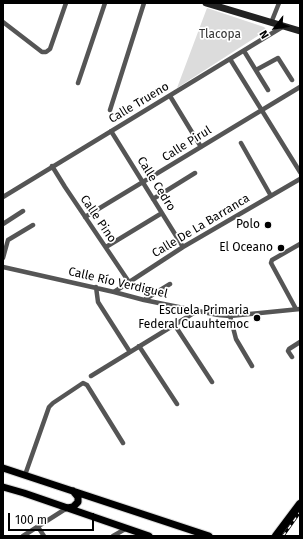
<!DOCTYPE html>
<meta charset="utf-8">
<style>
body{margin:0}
#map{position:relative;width:303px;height:539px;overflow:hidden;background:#fff;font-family:"Fira Sans",sans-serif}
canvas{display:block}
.frame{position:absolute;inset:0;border:4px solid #000;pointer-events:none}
.north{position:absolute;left:255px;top:8px;width:40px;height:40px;-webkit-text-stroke:3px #fff;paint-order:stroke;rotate:239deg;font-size:11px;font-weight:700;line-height:16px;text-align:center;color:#000}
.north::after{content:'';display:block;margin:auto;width:14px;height:18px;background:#000;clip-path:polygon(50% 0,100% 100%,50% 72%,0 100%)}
.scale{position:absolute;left:8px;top:513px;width:86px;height:18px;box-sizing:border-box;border:2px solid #000;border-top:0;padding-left:5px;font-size:12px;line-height:14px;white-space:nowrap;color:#000;-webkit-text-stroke:3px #fff;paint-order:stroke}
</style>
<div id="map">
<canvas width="303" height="539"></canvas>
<div class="frame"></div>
<div class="north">N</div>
<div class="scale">100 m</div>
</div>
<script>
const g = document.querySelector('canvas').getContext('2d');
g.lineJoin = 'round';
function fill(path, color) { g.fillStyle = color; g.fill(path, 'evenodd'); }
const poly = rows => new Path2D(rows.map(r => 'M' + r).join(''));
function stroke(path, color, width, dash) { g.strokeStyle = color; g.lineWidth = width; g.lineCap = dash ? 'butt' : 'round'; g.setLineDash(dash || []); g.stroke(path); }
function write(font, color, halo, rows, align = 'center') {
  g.font = font + ' "Fira Sans",sans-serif'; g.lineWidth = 3.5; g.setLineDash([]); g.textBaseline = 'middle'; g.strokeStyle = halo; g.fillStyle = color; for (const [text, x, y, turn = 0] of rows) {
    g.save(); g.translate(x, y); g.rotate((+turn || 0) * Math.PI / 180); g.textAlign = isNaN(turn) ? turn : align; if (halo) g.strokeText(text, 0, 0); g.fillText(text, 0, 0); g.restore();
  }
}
const green = poly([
 [207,8,264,27,267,30,177,88]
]);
const street = poly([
 [3,22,42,52,46,52,50,49,66,3],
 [271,23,279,3],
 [244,51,268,90],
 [230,59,300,172],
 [256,70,278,58,292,80],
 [78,83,105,3],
 [170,96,201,147],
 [110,110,144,3],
 [111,131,183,247],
 [241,143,271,196],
 [52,166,65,187,129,282],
 [3,197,284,26],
 [153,199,195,173],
 [85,217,300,87],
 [3,224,23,211],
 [106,247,162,213],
 [3,258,8,240,33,225],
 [3,267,114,292,144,300,218,315,230,316,300,309],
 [96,287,98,302,130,352],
 [114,292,183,247,300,179],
 [144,300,170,284],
 [296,309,271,263,272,260,300,244],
 [230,316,236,339,252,366],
 [174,324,212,382],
 [139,346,177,404],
 [292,357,288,351,289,349,300,342],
 [91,376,197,311],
 [25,475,49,407,53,403,83,383,87,385,123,443],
 [38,527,44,536],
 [23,536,67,508],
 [113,536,127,528]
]);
const secondary = poly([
 [206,3,300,31]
]);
const primary = poly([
 [3,468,209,536],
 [3,487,24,493,149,536],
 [67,508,73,507,78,502,78,497,73,491]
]);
const highway = poly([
 [276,536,300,504]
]);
const rail = poly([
 [283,536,300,512]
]);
const markers = [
 [268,225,4,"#000"],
 [281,248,4,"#000"],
 [257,318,4,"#000"]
];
const parkNames = [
 ["Tlacopa",220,35]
];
const streetNames = [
 ["Calle Trueno",139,103,-31],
 ["Calle Pirul",187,144,-32],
 ["Calle Cedro",156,184,58],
 ["Calle Pino",98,219,56],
 ["Calle De La Barranca",201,226,-31],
 ["Calle Río Verdiguel",118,283,13]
];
const poiNames = [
 ["Polo",260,225],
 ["El Oceano",273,248],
 ["Escuela Primaria",249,311],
 ["Federal Cuauhtemoc",249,325]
];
fill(green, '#dcdcdc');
stroke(primary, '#dbdbdb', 9);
stroke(highway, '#dbdbdb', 10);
stroke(street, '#555', 4.5);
stroke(secondary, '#222', 7);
stroke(primary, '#000', 7);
stroke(highway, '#000', 8);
stroke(rail, '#000', 3);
stroke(rail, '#fff', 1.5, [4.5]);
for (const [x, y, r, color] of markers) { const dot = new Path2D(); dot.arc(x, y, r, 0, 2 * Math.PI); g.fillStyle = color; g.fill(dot); stroke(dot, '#fff', 1.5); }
write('12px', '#333', '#fff', parkNames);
write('12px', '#000', '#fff', streetNames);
write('12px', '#000', '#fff', poiNames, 'right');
</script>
